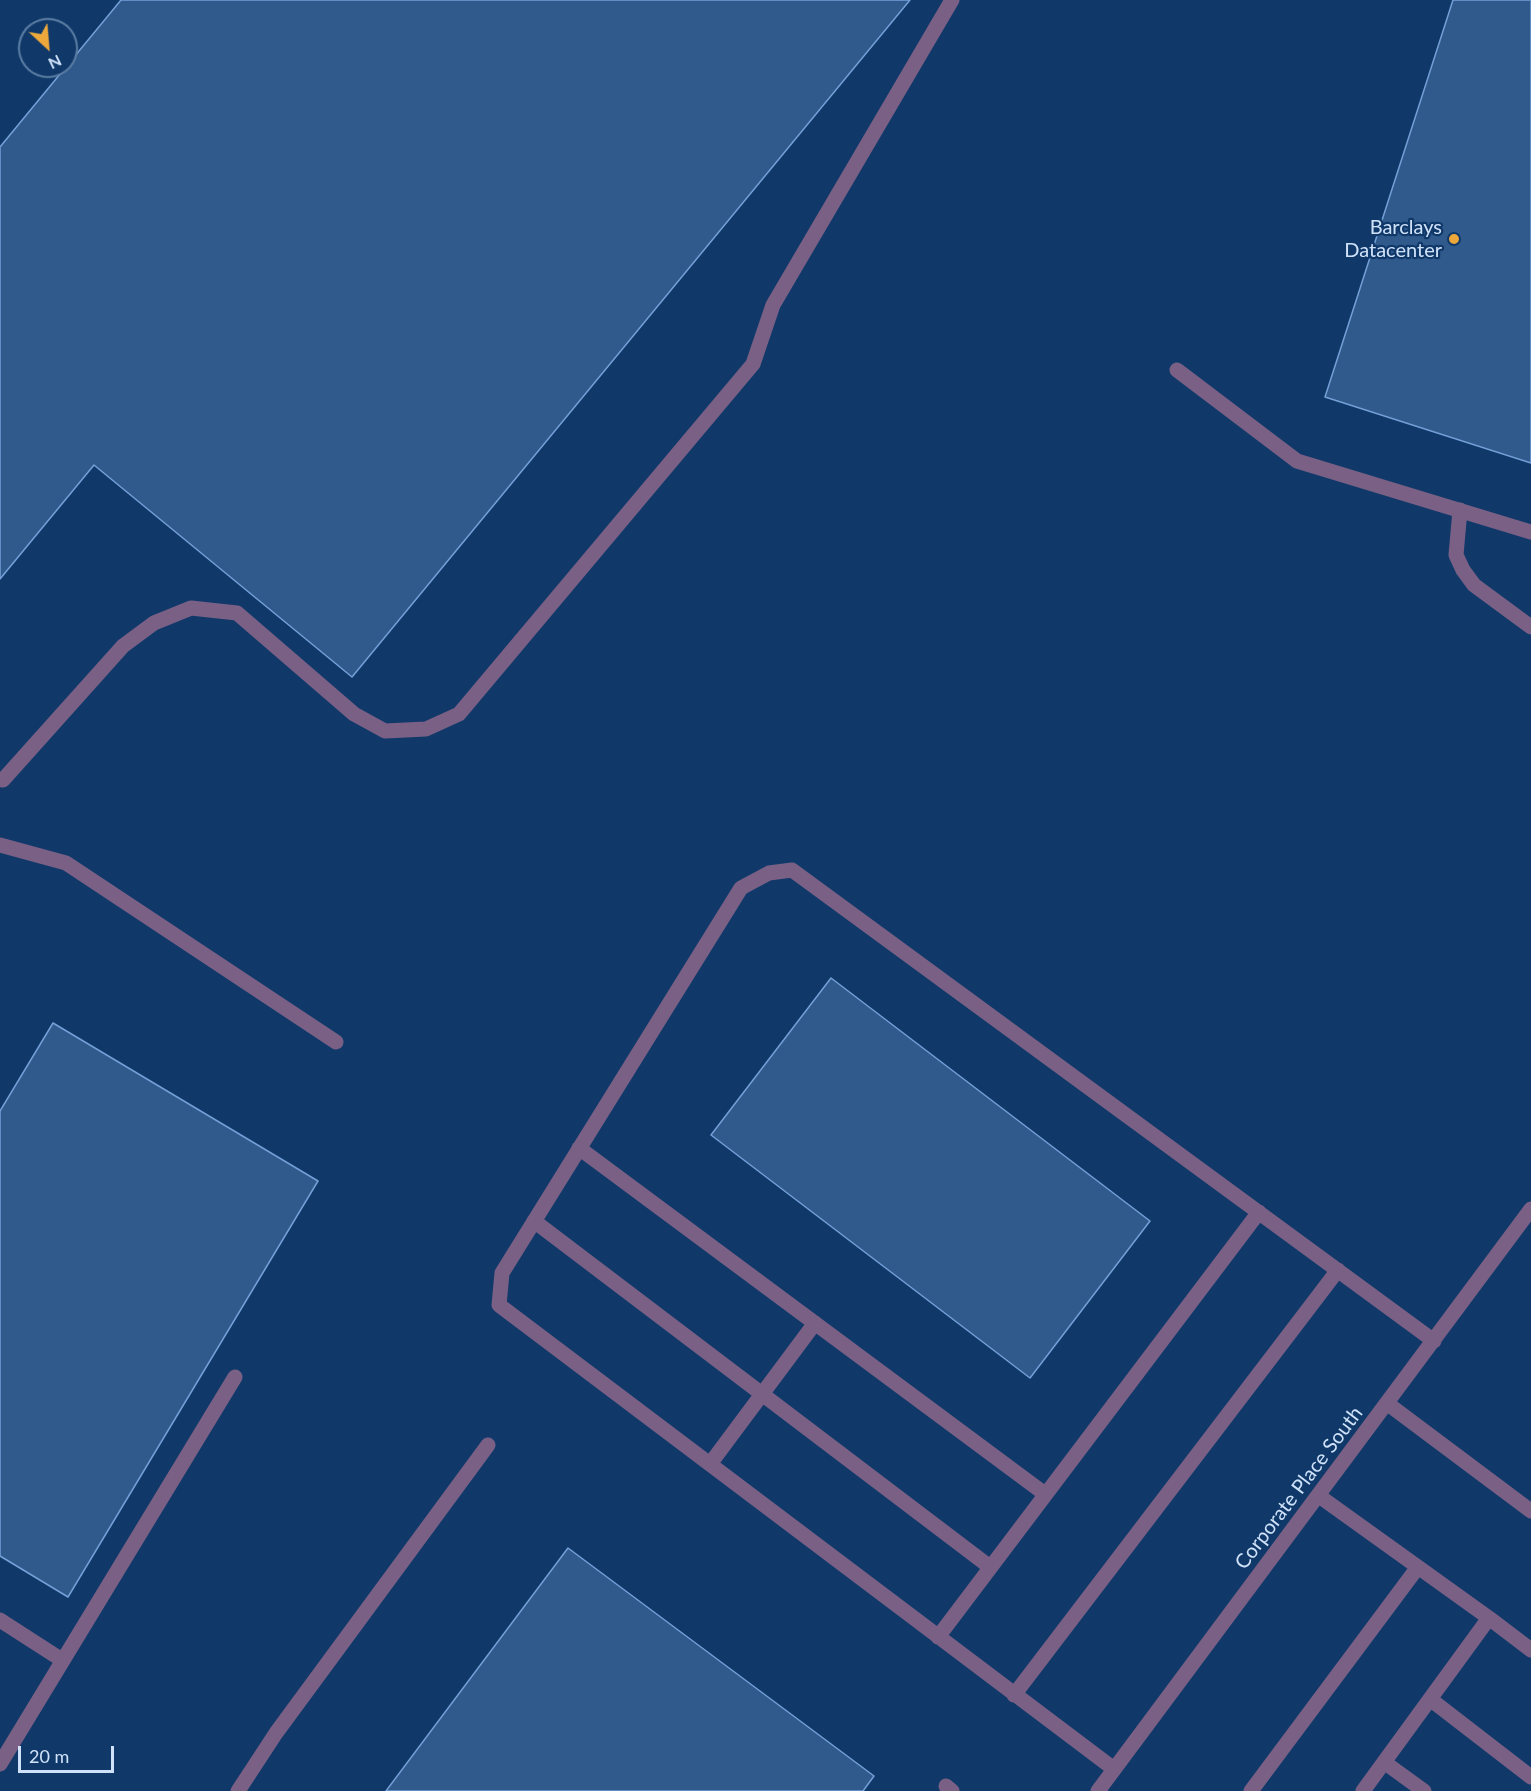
<!DOCTYPE html>
<style>
body{margin:0}
#map{position:relative;width:1531px;height:1791px;overflow:hidden;background:#10396a;font-family:Lato,sans-serif}
canvas{display:block}
.north{position:absolute;left:18px;top:18px;width:60px;height:60px;box-sizing:border-box;background:#10396a;border:2px solid #5c7da3;border-radius:50%;rotate:154deg;font-size:16px;font-weight:700;line-height:24px;text-align:center;color:#cfe2f9}
.north::after{content:'';display:block;margin:auto;width:21px;height:27px;background:#eda83b;clip-path:polygon(50% 0,100% 100%,50% 72%,0 100%)}
.scale{position:absolute;left:18px;top:1746px;width:96px;height:27px;box-sizing:border-box;border:3px solid #cfe2f9;border-top:0;padding-left:8px;font-size:18px;line-height:21px;white-space:nowrap;color:#cfe2f9;-webkit-text-stroke:4px #10396a;paint-order:stroke}
</style>
<div id="map">
<canvas width="1531" height="1791"></canvas>
<div class="north">N</div>
<div class="scale">20 m</div>
</div>
<script>
const g = document.querySelector('canvas').getContext('2d');
g.lineJoin = 'round';
function fill(path, color) { g.fillStyle = color; g.fill(path, 'evenodd'); }
const poly = rows => new Path2D(rows.map(r => 'M' + r).join(''));
function stroke(path, color, width, dash) { g.strokeStyle = color; g.lineWidth = width; g.lineCap = dash ? 'butt' : 'round'; g.setLineDash(dash || []); g.stroke(path); }
function write(font, color, halo, rows, align = 'center') {
  g.font = font + ' Lato,sans-serif'; g.lineWidth = 4.5; g.setLineDash([]); g.textBaseline = 'middle'; g.strokeStyle = halo; g.fillStyle = color; for (const [text, x, y, turn = 0] of rows) {
    g.save(); g.translate(x, y); g.rotate((+turn || 0) * Math.PI / 180); g.textAlign = isNaN(turn) ? turn : align; if (halo) g.strokeText(text, 0, 0); g.fillText(text, 0, 0); g.restore();
  }
}
const building = poly([
 [121,0,910,0,352,677,94,465,0,579,0,147,121,0],
 [1453,0,1531,0,1531,463,1325,397,1453,0],
 [831,978,1150,1221,1030,1378,711,1135,831,978],
 [53,1023,318,1181,68,1597,0,1556,0,1111,53,1023],
 [568,1548,874,1776,863,1791,386,1791,568,1548]
]);
const minor = poly([
 [1177,370,1297,461,1531,532],
 [1460,510,1456,555,1463,570,1474,585,1531,627],
 [3,780,123,646,154,623,191,608,237,613,354,714,385,731,426,729,459,714,753,364,773,305,952,0],
 [0,845,66,863,336,1042],
 [579,1148,1045,1494],
 [534,1221,990,1567],
 [1388,1404,1531,1511],
 [710,1464,815,1323],
 [1319,1496,1489,1618],
 [0,1620,62,1660],
 [938,1637,1259,1212],
 [1014,1695,1338,1270],
 [1430,1699,1531,1777],
 [1384,1762,1424,1791],
 [0,1764,235,1377],
 [1114,1769,499,1305,502,1273,741,888,769,873,792,870,1434,1341],
 [946,1786,952,1791],
 [238,1791,276,1733,488,1445],
 [1098,1791,1531,1209],
 [1251,1791,1418,1567],
 [1363,1791,1489,1618,1531,1650]
]);
const markers = [
 [1454,239,6,"#eda83b"]
];
const poiNames = [
 ["Barclays",1442,228],
 ["Datacenter",1442,251]
];
const streetNames = [
 ["Corporate Place South",1299,1488,-53]
];
fill(building, '#315a8c');
stroke(building, '#74a0d8', 1.5);
stroke(minor, '#7a6085', 15);
for (const [x, y, r, color] of markers) { const dot = new Path2D(); dot.arc(x, y, r, 0, 2 * Math.PI); g.fillStyle = color; g.fill(dot); stroke(dot, '#10396a', 2); }
write('20px', '#cfe2f9', '#10396a', poiNames, 'right');
write('20px', '#cfe2f9', '#10396a', streetNames);
</script>
